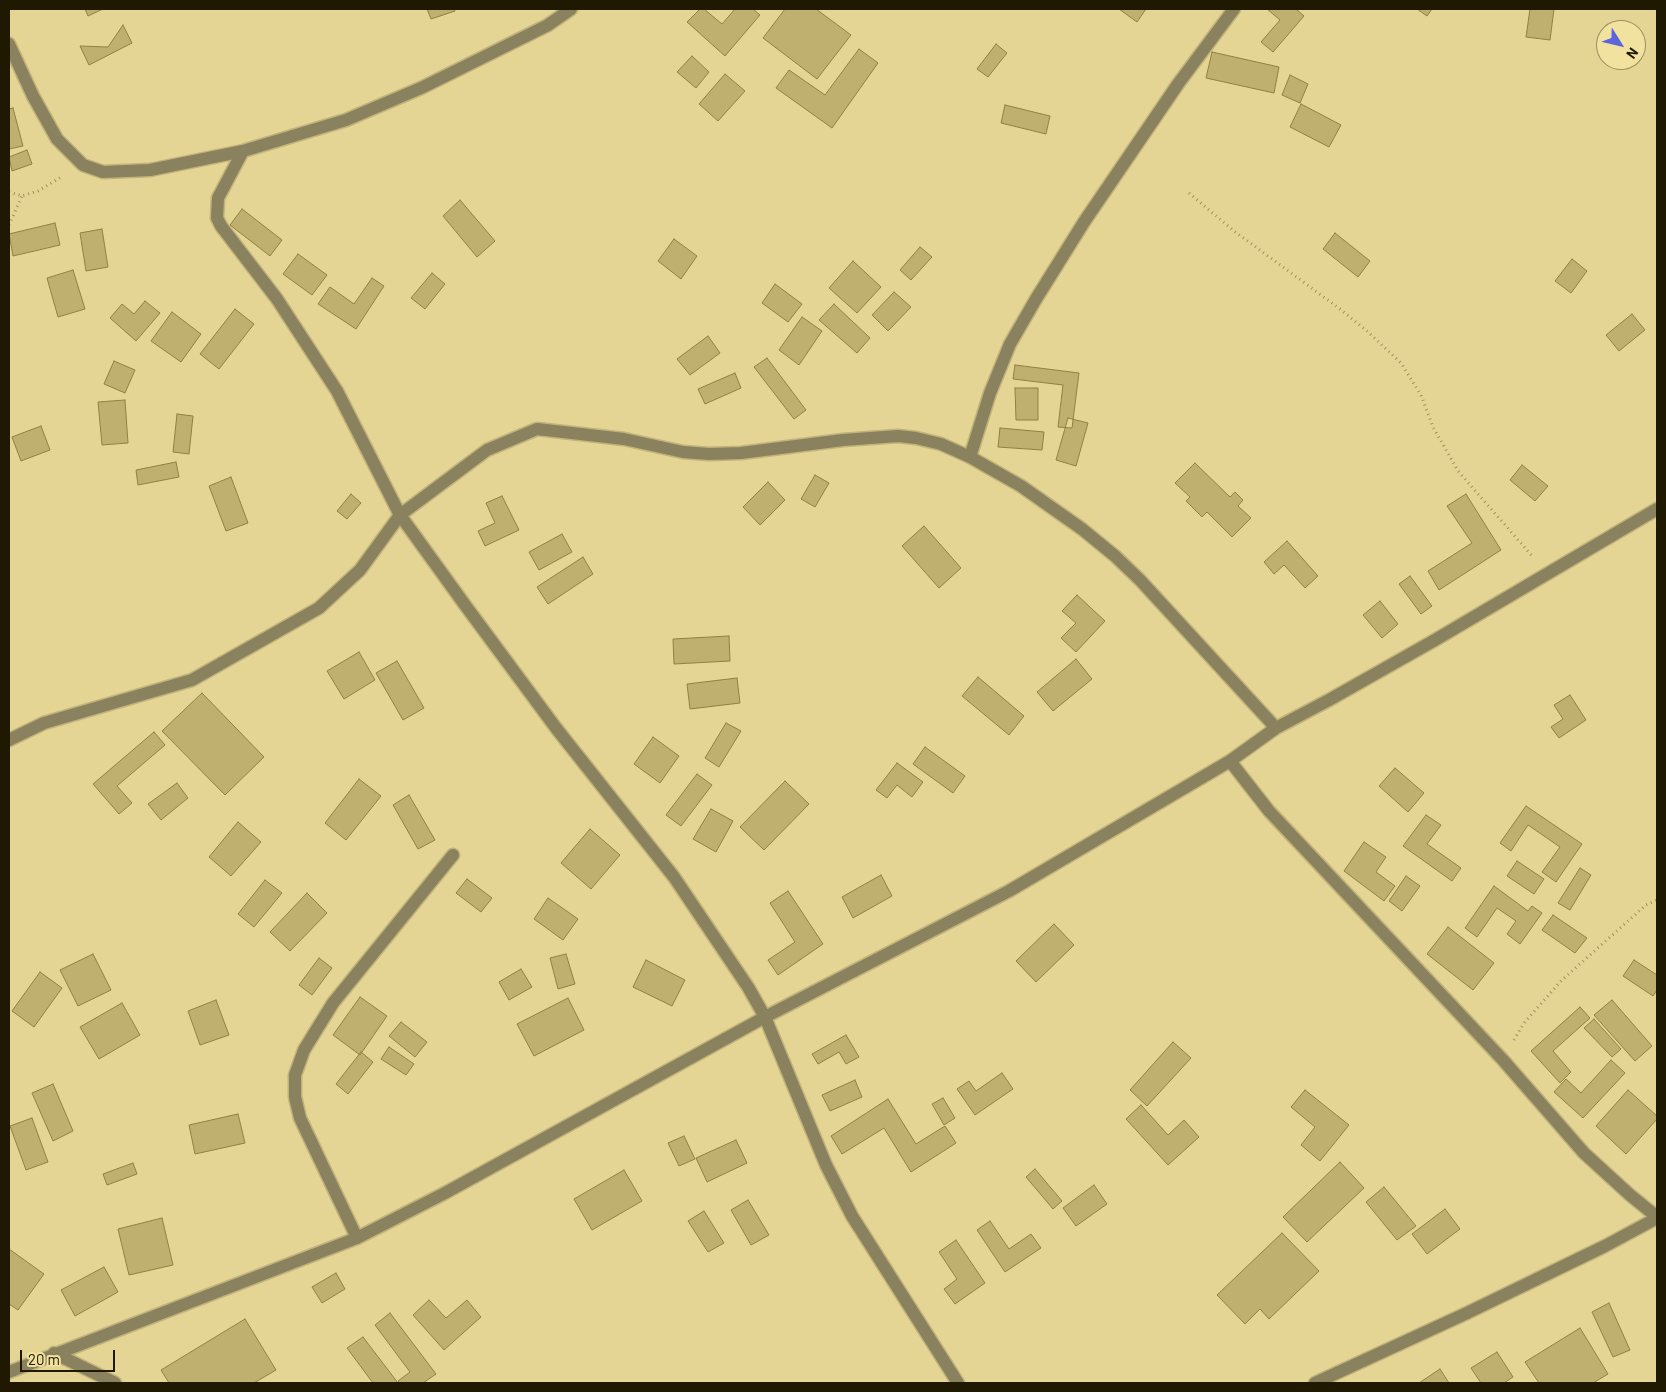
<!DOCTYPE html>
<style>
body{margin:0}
#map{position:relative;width:1666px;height:1392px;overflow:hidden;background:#e4d594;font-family:Barlow,sans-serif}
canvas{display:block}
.frame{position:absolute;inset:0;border:10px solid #1f1901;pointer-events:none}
.north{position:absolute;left:1596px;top:20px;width:50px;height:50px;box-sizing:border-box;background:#f1e2a0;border:1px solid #9d9260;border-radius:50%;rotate:126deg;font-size:14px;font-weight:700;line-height:20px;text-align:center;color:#1f1901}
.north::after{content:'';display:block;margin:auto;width:18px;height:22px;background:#5e64dc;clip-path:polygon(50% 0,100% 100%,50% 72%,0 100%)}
.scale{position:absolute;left:20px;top:1350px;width:95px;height:22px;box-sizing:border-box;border:2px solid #1f1901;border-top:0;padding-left:6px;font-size:15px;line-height:18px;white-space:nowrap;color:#1f1901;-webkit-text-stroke:4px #f1e2a0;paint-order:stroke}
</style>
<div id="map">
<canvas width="1666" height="1392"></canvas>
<div class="frame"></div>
<div class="north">N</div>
<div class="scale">20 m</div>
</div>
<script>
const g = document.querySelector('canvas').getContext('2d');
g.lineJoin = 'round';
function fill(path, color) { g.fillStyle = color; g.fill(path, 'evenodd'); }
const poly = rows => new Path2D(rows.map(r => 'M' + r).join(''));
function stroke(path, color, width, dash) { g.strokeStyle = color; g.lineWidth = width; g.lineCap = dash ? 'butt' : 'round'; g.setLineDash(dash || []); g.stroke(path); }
const building = poly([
 [85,9,103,9,88,16,85,9],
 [427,9,454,9,455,11,431,19,427,9],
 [700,9,704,9,722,24,735,9,753,9,760,15,725,56,687,22,700,9],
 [785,9,816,9,851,35,817,79,763,38,785,9],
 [1119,9,1146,9,1137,22,1119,9],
 [1267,9,1296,9,1304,16,1273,52,1261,42,1280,20,1267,9],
 [1417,9,1432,9,1427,16,1417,9],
 [1530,9,1554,9,1550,40,1526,37,1530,9],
 [123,25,132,43,89,65,80,46,108,47,123,25],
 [996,44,1007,53,988,77,977,69,996,44],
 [859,49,878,63,832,128,776,88,789,70,825,95,859,49],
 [1212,52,1279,67,1274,93,1206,78,1212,52],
 [692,56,709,72,696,88,677,72,692,56],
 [725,74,745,91,718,121,699,104,725,74],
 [1290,75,1308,84,1300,103,1282,95,1290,75],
 [1301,104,1341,125,1329,147,1290,127,1301,104],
 [1005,105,1050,116,1046,134,1001,123,1005,105],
 [13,108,23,146,9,149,9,109,13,108],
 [27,150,32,164,12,171,9,157,27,150],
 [460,200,495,241,477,257,443,216,460,200],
 [242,209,282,240,270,256,230,225,242,209],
 [55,223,60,245,13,256,9,234,55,223],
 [102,229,108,267,86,271,80,233,102,229],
 [1335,233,1370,261,1358,277,1323,249,1335,233],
 [674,239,697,256,681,279,658,261,674,239],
 [920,247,932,257,911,280,900,270,920,247],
 [298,254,327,275,312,295,283,274,298,254],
 [1572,259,1587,271,1571,293,1555,281,1572,259],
 [853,261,881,287,857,313,829,288,853,261],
 [73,270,85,309,58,317,47,278,73,270],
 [432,273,445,284,425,309,411,298,432,273],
 [372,278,384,286,356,329,318,304,330,287,354,304,372,278],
 [775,284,802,304,788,322,762,303,775,284],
 [894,292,911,307,888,331,872,315,894,292],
 [145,301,160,313,136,341,110,318,122,304,134,314,145,301],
 [834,304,870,338,857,353,819,320,834,304],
 [235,309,254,324,219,369,200,354,235,309],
 [172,312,201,334,181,362,151,341,172,312],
 [1632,314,1645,330,1619,351,1606,335,1632,314],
 [802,317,822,331,799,365,779,350,802,317],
 [708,336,720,353,690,375,677,359,708,336],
 [767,358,806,410,794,419,754,367,767,358],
 [114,361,135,370,125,393,104,384,114,361],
 [1015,365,1079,373,1072,428,1058,427,1063,385,1013,379,1015,365],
 [735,373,741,388,705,404,698,389,735,373],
 [1015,388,1038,388,1038,420,1016,420,1015,388],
 [125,400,128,443,102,445,98,402,125,400],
 [177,414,193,416,189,454,173,452,177,414],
 [1068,418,1088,423,1076,466,1056,460,1068,418],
 [41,426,50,450,21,461,12,437,41,426],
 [1000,428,1044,432,1042,450,998,447,1000,428],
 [176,462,179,477,138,485,136,470,176,462],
 [1195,463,1230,497,1235,492,1243,500,1238,506,1251,518,1232,537,1207,512,1202,517,1186,501,1190,497,1175,483,1195,463],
 [1522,465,1548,486,1535,501,1510,480,1522,465],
 [815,475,829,483,815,507,801,499,815,475],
 [231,477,248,523,226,531,209,486,231,477],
 [768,482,785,500,760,525,743,507,768,482],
 [351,494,361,503,347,519,337,511,351,494],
 [1466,494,1501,550,1439,590,1428,571,1472,543,1447,506,1466,494],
 [502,496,519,530,485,546,478,531,495,523,486,503,502,496],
 [924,526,961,568,939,588,902,546,924,526],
 [562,534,572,552,539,570,529,552,562,534],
 [1287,541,1318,576,1305,588,1284,565,1274,574,1264,562,1287,541],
 [583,557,593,574,548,604,537,587,583,557],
 [1410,576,1432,606,1421,614,1399,584,1410,576],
 [1077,595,1105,621,1076,652,1061,638,1076,623,1062,611,1077,595],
 [1380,601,1398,624,1382,638,1363,615,1380,601],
 [729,636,730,661,674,664,673,639,729,636],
 [359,652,375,680,344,699,327,671,359,652],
 [1076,659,1092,679,1053,711,1037,692,1076,659],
 [397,661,424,708,403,720,376,673,397,661],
 [978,677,1024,716,1009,735,962,696,978,677],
 [737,678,740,703,690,709,687,684,737,678],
 [202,693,264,757,225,795,162,731,202,693],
 [1570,695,1586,720,1559,738,1551,727,1563,719,1554,705,1570,695],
 [726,723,741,731,719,767,705,758,726,723],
 [154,732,165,745,117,786,132,803,119,814,93,784,154,732],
 [653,737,679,756,660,783,634,764,653,737],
 [925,747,965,776,953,793,913,764,925,747],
 [897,763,923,782,912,797,897,785,887,798,876,790,897,763],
 [1395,768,1424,793,1408,812,1379,786,1395,768],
 [697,774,712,785,681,826,666,815,697,774],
 [359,779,381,796,346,840,325,823,359,779],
 [785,781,809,804,764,850,740,827,785,781],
 [177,783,188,798,161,820,148,804,177,783],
 [409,795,435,840,418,849,393,805,409,795],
 [1526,806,1582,844,1556,882,1542,872,1560,847,1528,825,1511,851,1500,843,1526,806],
 [711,809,733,821,716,852,693,839,711,809],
 [1426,815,1441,825,1427,844,1461,868,1452,881,1403,846,1426,815],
 [238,822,261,842,231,876,209,857,238,822],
 [590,829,620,855,591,889,561,863,590,829],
 [1364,842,1386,857,1376,872,1395,886,1384,901,1344,871,1364,842],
 [1517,861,1544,879,1534,894,1507,876,1517,861],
 [1580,868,1591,875,1570,910,1558,903,1580,868],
 [881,875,892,896,853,918,842,897,881,875],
 [1406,876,1420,886,1402,911,1389,901,1406,876],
 [467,879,492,898,481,912,456,893,467,879],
 [265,880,282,893,254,927,238,914,265,880],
 [1494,886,1528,911,1532,906,1542,913,1520,944,1507,934,1516,921,1497,908,1477,937,1465,928,1494,886],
 [788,891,823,944,778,975,768,960,795,942,770,903,788,891],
 [307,893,327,913,290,951,270,932,307,893],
 [548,898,578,919,563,940,534,919,548,898],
 [1553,915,1587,938,1575,953,1542,930,1553,915],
 [1054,924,1074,945,1036,982,1016,961,1054,924],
 [1448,927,1494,963,1473,990,1427,954,1448,927],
 [93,954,111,990,78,1006,60,970,93,954],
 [566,954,575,984,558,989,550,958,566,954],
 [319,958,332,968,312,995,299,985,319,958],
 [646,960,685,980,672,1006,633,987,646,960],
 [1634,960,1657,975,1657,990,1653,996,1623,976,1634,960],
 [521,969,532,987,509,1000,499,982,521,969],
 [40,972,62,988,34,1027,12,1011,40,972],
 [360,997,387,1016,360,1055,333,1035,360,997],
 [568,998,584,1030,534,1056,517,1024,568,998],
 [216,1000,229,1035,200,1045,188,1011,216,1000],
 [1612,1000,1652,1046,1635,1061,1594,1015,1612,1000],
 [122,1003,140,1035,99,1059,80,1027,122,1003],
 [1580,1007,1590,1018,1553,1051,1571,1072,1560,1083,1531,1051,1580,1007],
 [1594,1019,1621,1049,1612,1057,1584,1028,1594,1019],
 [401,1022,427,1042,415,1057,389,1036,401,1022],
 [846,1035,859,1057,846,1064,839,1052,818,1064,812,1054,846,1035],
 [1173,1042,1191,1058,1147,1106,1130,1090,1173,1042],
 [389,1047,414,1064,406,1075,381,1059,389,1047],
 [361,1052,373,1062,348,1094,336,1084,361,1052],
 [1611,1060,1625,1073,1583,1118,1554,1092,1566,1079,1581,1093,1611,1060],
 [1002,1073,1013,1089,975,1115,957,1089,969,1081,976,1091,1002,1073],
 [855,1080,862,1097,830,1111,822,1095,855,1080],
 [53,1084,73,1131,53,1141,32,1093,53,1084],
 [1305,1090,1349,1125,1320,1161,1301,1145,1315,1127,1291,1107,1305,1090],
 [1628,1090,1657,1116,1657,1119,1626,1154,1596,1126,1628,1090],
 [943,1098,955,1118,944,1125,932,1104,943,1098],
 [888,1099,916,1144,945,1126,956,1143,911,1172,884,1128,842,1154,831,1136,888,1099],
 [1141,1105,1168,1135,1184,1120,1199,1137,1168,1165,1126,1119,1141,1105],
 [238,1114,245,1143,195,1154,189,1125,238,1114],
 [32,1118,48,1162,26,1170,10,1126,32,1118],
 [684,1136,695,1159,679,1166,668,1143,684,1136],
 [736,1140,747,1163,707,1182,696,1158,736,1140],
 [1340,1162,1364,1188,1307,1242,1283,1217,1340,1162],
 [133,1163,137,1174,107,1185,103,1174,133,1163],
 [1035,1169,1062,1201,1053,1209,1026,1177,1035,1169],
 [624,1170,642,1201,592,1230,574,1199,624,1170],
 [1094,1185,1107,1204,1076,1226,1063,1208,1094,1185],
 [1384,1187,1416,1226,1397,1240,1366,1202,1384,1187],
 [748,1200,769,1235,751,1245,731,1210,748,1200],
 [1445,1209,1460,1229,1427,1254,1412,1234,1445,1209],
 [704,1211,724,1243,708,1252,688,1221,704,1211],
 [162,1218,173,1265,129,1275,118,1229,162,1218],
 [990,1221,1009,1249,1031,1234,1041,1248,1005,1272,977,1230,990,1221],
 [1282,1233,1319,1271,1269,1319,1260,1309,1245,1324,1217,1295,1282,1233],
 [956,1240,985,1283,955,1304,944,1289,957,1279,939,1252,956,1240],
 [9,1249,44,1274,18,1310,9,1304,9,1249],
 [104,1267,118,1292,75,1316,61,1290,104,1267],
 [336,1273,345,1289,322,1303,312,1287,336,1273],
 [429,1300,446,1318,467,1300,481,1317,444,1350,413,1315,429,1300],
 [1609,1303,1630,1350,1613,1357,1592,1312,1609,1303],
 [390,1313,436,1374,423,1383,400,1383,398,1381,410,1372,375,1325,390,1313],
 [245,1319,276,1370,254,1383,169,1383,161,1370,245,1319],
 [1580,1328,1608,1374,1593,1383,1539,1383,1525,1362,1580,1328],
 [363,1337,398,1383,373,1383,347,1348,363,1337],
 [1497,1352,1513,1377,1504,1383,1481,1383,1471,1368,1497,1352],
 [1440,1369,1449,1383,1419,1383,1440,1369]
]);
const path = poly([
 [9,192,22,196,38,191,63,176],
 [1189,193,1234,231,1340,309,1367,331,1401,363,1421,395,1433,427,1458,471,1533,557],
 [9,225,22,196],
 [1514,1040,1524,1023,1562,980,1646,905,1657,900]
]);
const street = poly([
 [9,44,33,96,57,139,83,165,103,172,150,170,243,151,346,120,421,88,548,25,571,9],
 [243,151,218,198,217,218,221,226,277,299,337,391,400,515,465,605,556,728,674,877,748,987,765,1017,826,1165,852,1216,958,1383],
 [970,457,990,393,1010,344,1036,299,1084,222,1178,84,1234,9],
 [9,740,44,723,192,680,319,608,360,570,400,515,487,450,537,429,624,439,683,452,709,454,741,453,843,440,898,436,916,438,941,444,970,457,1021,486,1082,529,1115,556,1140,580,1276,728],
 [1230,761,1269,811,1503,1060,1584,1153,1630,1195,1657,1217],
 [357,1238,300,1118,295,1097,295,1075,304,1050,333,1003,453,855],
 [54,1353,115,1383],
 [9,1372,357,1238,445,1193,765,1017,1009,891,1230,761,1276,728,1329,700,1435,640,1657,509],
 [1315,1383,1467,1313,1605,1246,1657,1218]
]);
fill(building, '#bfb070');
stroke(building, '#8f8141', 1);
stroke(street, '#c1b37a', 15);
stroke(path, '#9d915f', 3, [1, 4]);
stroke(street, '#8a825f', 12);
</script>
